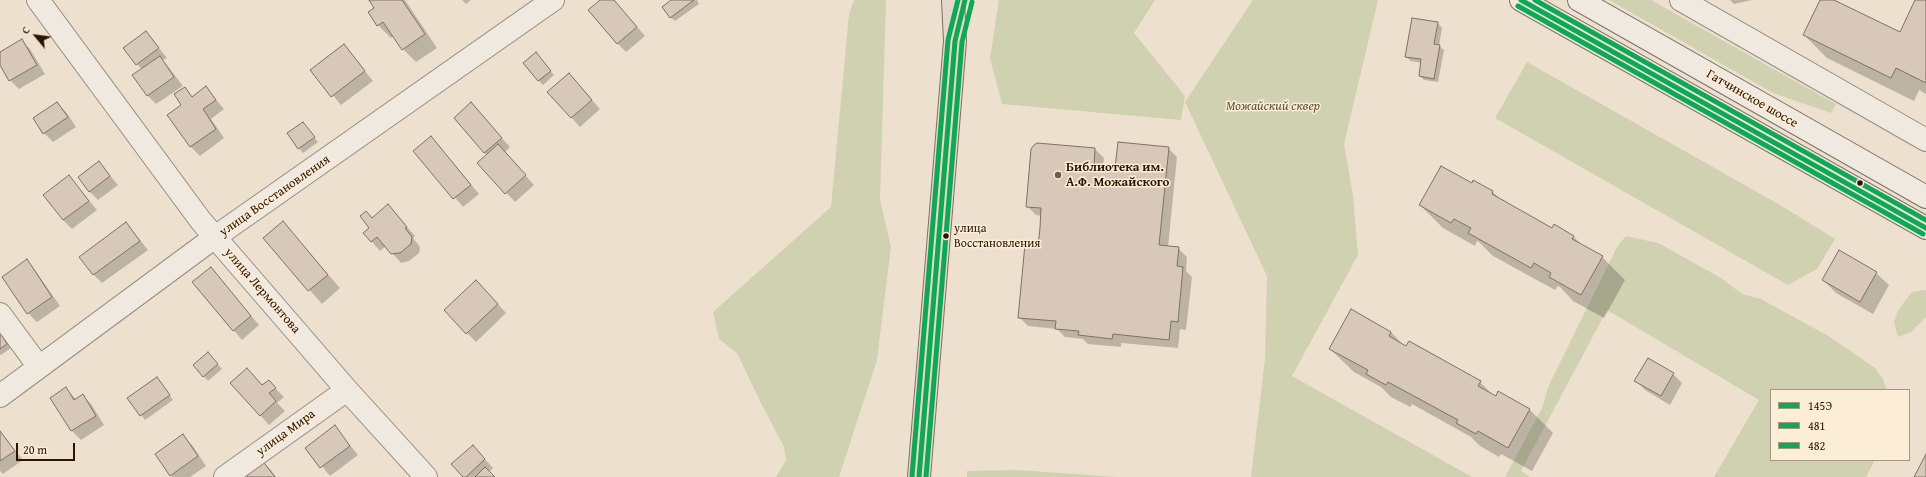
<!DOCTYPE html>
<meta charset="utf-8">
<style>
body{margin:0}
#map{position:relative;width:1926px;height:477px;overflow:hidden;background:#ede0ce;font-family:"Gentium Book Plus",serif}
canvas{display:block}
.legend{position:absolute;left:1770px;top:389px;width:140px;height:72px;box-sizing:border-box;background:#fcedd7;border:1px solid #a99682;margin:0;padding:5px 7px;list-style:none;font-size:12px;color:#2c1403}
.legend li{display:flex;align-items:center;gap:8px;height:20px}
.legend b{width:20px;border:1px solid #a99682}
.north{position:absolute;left:16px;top:16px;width:40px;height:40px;-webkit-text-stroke:3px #fcedd7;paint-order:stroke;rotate:299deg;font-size:11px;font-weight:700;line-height:16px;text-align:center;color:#2c1403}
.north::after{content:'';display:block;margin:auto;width:14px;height:18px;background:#2c1403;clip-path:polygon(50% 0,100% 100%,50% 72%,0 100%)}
.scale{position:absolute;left:16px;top:443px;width:59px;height:18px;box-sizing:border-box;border:2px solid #2c1403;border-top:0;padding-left:5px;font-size:12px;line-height:14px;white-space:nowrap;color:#2c1403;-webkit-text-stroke:3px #fcedd7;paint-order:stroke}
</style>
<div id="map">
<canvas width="1926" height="477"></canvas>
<ul class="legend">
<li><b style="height:5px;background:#10a855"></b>145Э</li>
<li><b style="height:5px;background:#10a855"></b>481</li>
<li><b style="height:5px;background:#10a855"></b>482</li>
</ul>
<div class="north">С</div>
<div class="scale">20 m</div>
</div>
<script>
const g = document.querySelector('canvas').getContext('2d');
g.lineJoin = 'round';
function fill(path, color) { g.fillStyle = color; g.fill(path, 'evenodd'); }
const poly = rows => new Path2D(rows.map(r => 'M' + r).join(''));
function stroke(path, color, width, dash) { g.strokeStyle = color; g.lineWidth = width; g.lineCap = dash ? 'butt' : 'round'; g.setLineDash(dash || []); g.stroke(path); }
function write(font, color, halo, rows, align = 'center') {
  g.font = font + ' "Gentium Book Plus",serif'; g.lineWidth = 3; g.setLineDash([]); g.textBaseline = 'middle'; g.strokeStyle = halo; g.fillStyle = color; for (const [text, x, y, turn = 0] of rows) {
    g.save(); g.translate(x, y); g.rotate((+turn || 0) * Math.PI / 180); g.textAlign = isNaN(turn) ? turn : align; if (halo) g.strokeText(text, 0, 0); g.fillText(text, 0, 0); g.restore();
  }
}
const green = poly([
 [854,0,886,0,880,200,891,247,877,360,839,477,776,477,786,460,784,447,760,401,737,353,719,339,713,312,831,207,849,14],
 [999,0,1155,0,1134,33,1185,96,1181,120,1002,104,990,58],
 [1253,0,1378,0,1344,144,1353,195,1358,255,1292,376,1472,477,1251,477,1265,359,1267,276,1185,102],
 [1609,0,1651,0,1836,104,1831,113,1773,93],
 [1527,62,1780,205,1835,239,1817,269,1788,285,1495,118],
 [1626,236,1658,243,1721,278,1742,294,1761,299,1830,337,1875,368,1883,379,1887,390,1771,390,1771,460,1875,460,1866,477,1714,477,1759,400,1607,310,1521,471,1530,477,1505,477,1542,408,1549,385,1617,247],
 [1926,290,1926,317,1911,332,1898,337,1894,322,1899,309,1912,292],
 [1017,470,1117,477,967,477,967,471]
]);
const shadow = poly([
 [370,0,405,0,437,48,416,62,403,49,394,36,391,38,378,25,375,8],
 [462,0,471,0,466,4],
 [601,0,614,0,645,36,626,52,617,43],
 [672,0,697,0,699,4,675,21,670,17],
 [1730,0,1752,0,1734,4],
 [1821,0,1831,0,1900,34,1917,0,1926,0,1926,94,1919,90,1914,101,1827,58,1804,35],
 [1438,23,1442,28,1439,46,1444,50,1438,82,1424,80,1420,76,1422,63,1411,61,1406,57],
 [146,32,167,58,163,60,183,86,156,104,147,95,142,69,137,64],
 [21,40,30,49,45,74,19,89,10,80,0,63,0,53],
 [344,45,373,81,341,105,312,70],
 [540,58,554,75,543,85,538,80],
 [569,74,600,109,580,127,549,92],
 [184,88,193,97,206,88,224,109,211,119,224,138,200,156,191,147,168,115,183,105],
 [57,103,66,112,76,127,53,142,44,133],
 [471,104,510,147,505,152,534,185,515,202,479,163,487,155,485,153],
 [303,123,318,142,303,153,299,148],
 [1038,144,1095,149,1104,158,1103,168,1116,169,1168,148,1177,157,1168,247,1178,248,1187,257,1186,271,1192,277,1186,330,1180,329,1178,348,1121,343,1121,347,1088,344,1083,339,1065,337,1057,329,1028,326,1019,317,1039,247,1042,216,1036,215,1027,206],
 [439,146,479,194,463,207,415,151],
 [99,162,118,185,98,200,89,191],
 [69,177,97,210,72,229,63,220],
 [1472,184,1493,192,1502,201,1552,229,1573,236,1582,245,1602,257,1625,280,1604,318,1573,301,1560,287,1558,286,1555,290,1493,256,1479,242,1477,241,1475,246,1443,228,1420,205],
 [388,205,415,236,413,238,420,247,419,253,409,261,401,263,386,246,380,251,364,233,371,228],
 [126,223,148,250,102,283,93,274],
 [283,223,340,288,322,304,264,238],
 [27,261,35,270,60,306,37,322,28,313,3,277],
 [211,268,259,325,242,340,193,282],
 [1876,273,1889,285,1873,314,1836,293,1823,280],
 [485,290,506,313,476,342,467,333],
 [0,332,11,348,1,355,0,354],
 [1391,332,1404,346,1480,382,1494,396,1530,410,1553,433,1532,471,1501,454,1499,457,1480,446,1471,437,1412,404,1410,407,1391,397,1381,387,1354,372,1330,349],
 [212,358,222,369,208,381,194,365],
 [1673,374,1682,383,1670,405,1645,390,1636,381],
 [268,381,284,397,277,403,285,411,269,425,231,383,263,386],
 [161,383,173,400,145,420,129,398],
 [66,389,76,399,82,395,91,404,104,425,81,440,72,431,51,398],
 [335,427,358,455,330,476,307,448],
 [0,432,23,460,3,474,0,471],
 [183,436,192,445,206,466,190,477,173,477,171,475],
 [481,455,493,468,489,472,494,477,465,477],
 [261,460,270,469,276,477,249,477]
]);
const building = poly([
 [369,0,402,0,425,34,402,50,383,22,377,26,368,12,374,8,369,0],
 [600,0,614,0,637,27,617,44,588,10,600,0],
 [671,0,694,0,670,18,662,7,671,0],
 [1820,0,1834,0,1900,32,1915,0,1926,0,1926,83,1896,68,1891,78,1803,35,1820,0],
 [1412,18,1438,22,1434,44,1440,45,1434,79,1419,76,1421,59,1405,57,1412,18],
 [146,31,159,48,136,65,123,48,146,31],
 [22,39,37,65,9,81,0,65,0,52,22,39],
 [344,44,365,71,331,97,310,70,344,44],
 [536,52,551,71,538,81,523,63,536,52],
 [160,56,174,77,147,96,132,75,160,56],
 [569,73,592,100,571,118,547,92,569,73],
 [206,86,216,100,203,109,216,129,190,147,167,115,181,105,174,94,185,87,192,97,206,86],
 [57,102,68,117,43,134,33,118,57,102],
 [471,102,502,138,484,153,454,118,471,102],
 [303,122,315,137,298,149,287,133,303,122],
 [431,136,471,185,453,199,413,151,431,136],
 [1118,142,1169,147,1159,245,1179,247,1177,266,1183,267,1178,322,1171,321,1169,340,1113,334,1112,339,1078,335,1079,331,1055,329,1056,321,1018,318,1025,244,1038,246,1040,228,1041,208,1026,207,1031,149,1034,145,1037,143,1095,148,1094,166,1115,168,1118,142],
 [498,144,526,175,505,194,477,163,498,144],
 [99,161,110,176,89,192,78,177,99,161],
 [1441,166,1472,183,1473,180,1493,191,1492,194,1552,228,1554,224,1574,236,1572,239,1603,256,1581,295,1549,277,1551,273,1534,263,1531,268,1468,233,1471,228,1454,219,1451,223,1419,205,1441,166],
 [69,175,89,201,63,220,43,195,69,175],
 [388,204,407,227,405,228,412,237,411,244,400,253,391,254,377,237,371,242,363,233,369,228,360,216,366,211,372,218,388,204],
 [283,221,328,275,308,291,263,238,283,221],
 [126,222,140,241,93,275,79,257,126,222],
 [1839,250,1877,272,1860,302,1822,280,1839,250],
 [27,259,52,297,27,314,2,277,27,259],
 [211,267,251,316,233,331,192,282,211,267],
 [476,280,498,304,466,334,444,310,476,280],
 [1351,309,1391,332,1389,336,1406,346,1409,341,1481,381,1478,386,1496,396,1498,391,1530,409,1508,448,1478,431,1476,434,1456,423,1458,420,1388,382,1386,385,1366,374,1368,370,1329,349,1351,309],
 [0,333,7,344,0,349,0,333],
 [208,352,218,364,203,377,193,365,208,352],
 [1648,358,1674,373,1661,396,1634,381,1648,358],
 [247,368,262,385,269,380,276,388,269,393,276,401,260,416,230,383,247,368],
 [157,377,170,395,140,416,127,398,157,377],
 [66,387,74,400,83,394,96,416,71,431,50,398,66,387],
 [335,425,350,446,320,468,305,448,335,425],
 [0,431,15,451,0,461,0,431],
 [183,434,198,456,170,476,155,454,183,434],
 [473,445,485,459,466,477,463,477,451,464,473,445],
 [1926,454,1926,477,1914,477,1926,454],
 [261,459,275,477,248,477,244,472,261,459],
 [485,467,495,477,475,477,485,467]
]);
const street = poly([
 [38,0,201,221,347,390,426,477],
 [1681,0,1926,140],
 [0,314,39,367],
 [0,396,215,237,553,0],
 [225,477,347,390]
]);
const secondary = poly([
 [1521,0,1926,228],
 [1579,0,1926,197]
]);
const primary = poly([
 [919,477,955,41,953,0]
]);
const bus1 = poly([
 [919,477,955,41,965,0]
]);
const bus2 = poly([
 [926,477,962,42,972,2]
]);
const bus3 = poly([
 [912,476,948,40,958,0]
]);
const bus4 = poly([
 [1521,0,1926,228]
]);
const bus5 = poly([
 [1518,6,1923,234]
]);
const bus6 = poly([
 [1535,0,1926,220]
]);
const markers = [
 [1058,175,4,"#705b4a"],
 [1860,183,3.5,"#2c1403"],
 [946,236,3.5,"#2c1403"]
];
const busNames = [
 ["улица",954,229],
 ["Восстановления",954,244]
];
const streetNames = [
 ["Гатчинское шоссе",1752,99,30],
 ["улица Восстановления",275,196,-35],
 ["улица Лермонтова",262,291,49],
 ["улица Мира",286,433,-36]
];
const parkNames = [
 ["Можайский сквер",1273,107]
];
const poiNames = [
 ["Библиотека им.",1066,168],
 ["А.Ф. Можайского",1066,183]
];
fill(green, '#d0d1b0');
fill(shadow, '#0003');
fill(building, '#d8c8b9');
stroke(building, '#7c7166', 1);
stroke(street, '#978d80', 24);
stroke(secondary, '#7c7166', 24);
stroke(primary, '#7c7166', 24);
stroke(street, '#f0e9e0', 22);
stroke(secondary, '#f0e9e0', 22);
stroke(primary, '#e3d8ca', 22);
stroke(bus1, '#10a855', 5);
stroke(bus2, '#10a855', 5);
stroke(bus3, '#10a855', 5);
stroke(bus4, '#10a855', 5);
stroke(bus5, '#10a855', 5);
stroke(bus6, '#10a855', 5);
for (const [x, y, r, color] of markers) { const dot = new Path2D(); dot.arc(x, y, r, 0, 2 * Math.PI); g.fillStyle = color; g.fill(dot); stroke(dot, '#fcedd7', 1.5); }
write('12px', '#2c1403', '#fcedd7', busNames, 'left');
write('13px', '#2c1403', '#fcedd7', streetNames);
write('italic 13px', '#5d5237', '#fcedd7', parkNames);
write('bold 13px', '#2c1403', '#fcedd7', poiNames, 'left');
</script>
